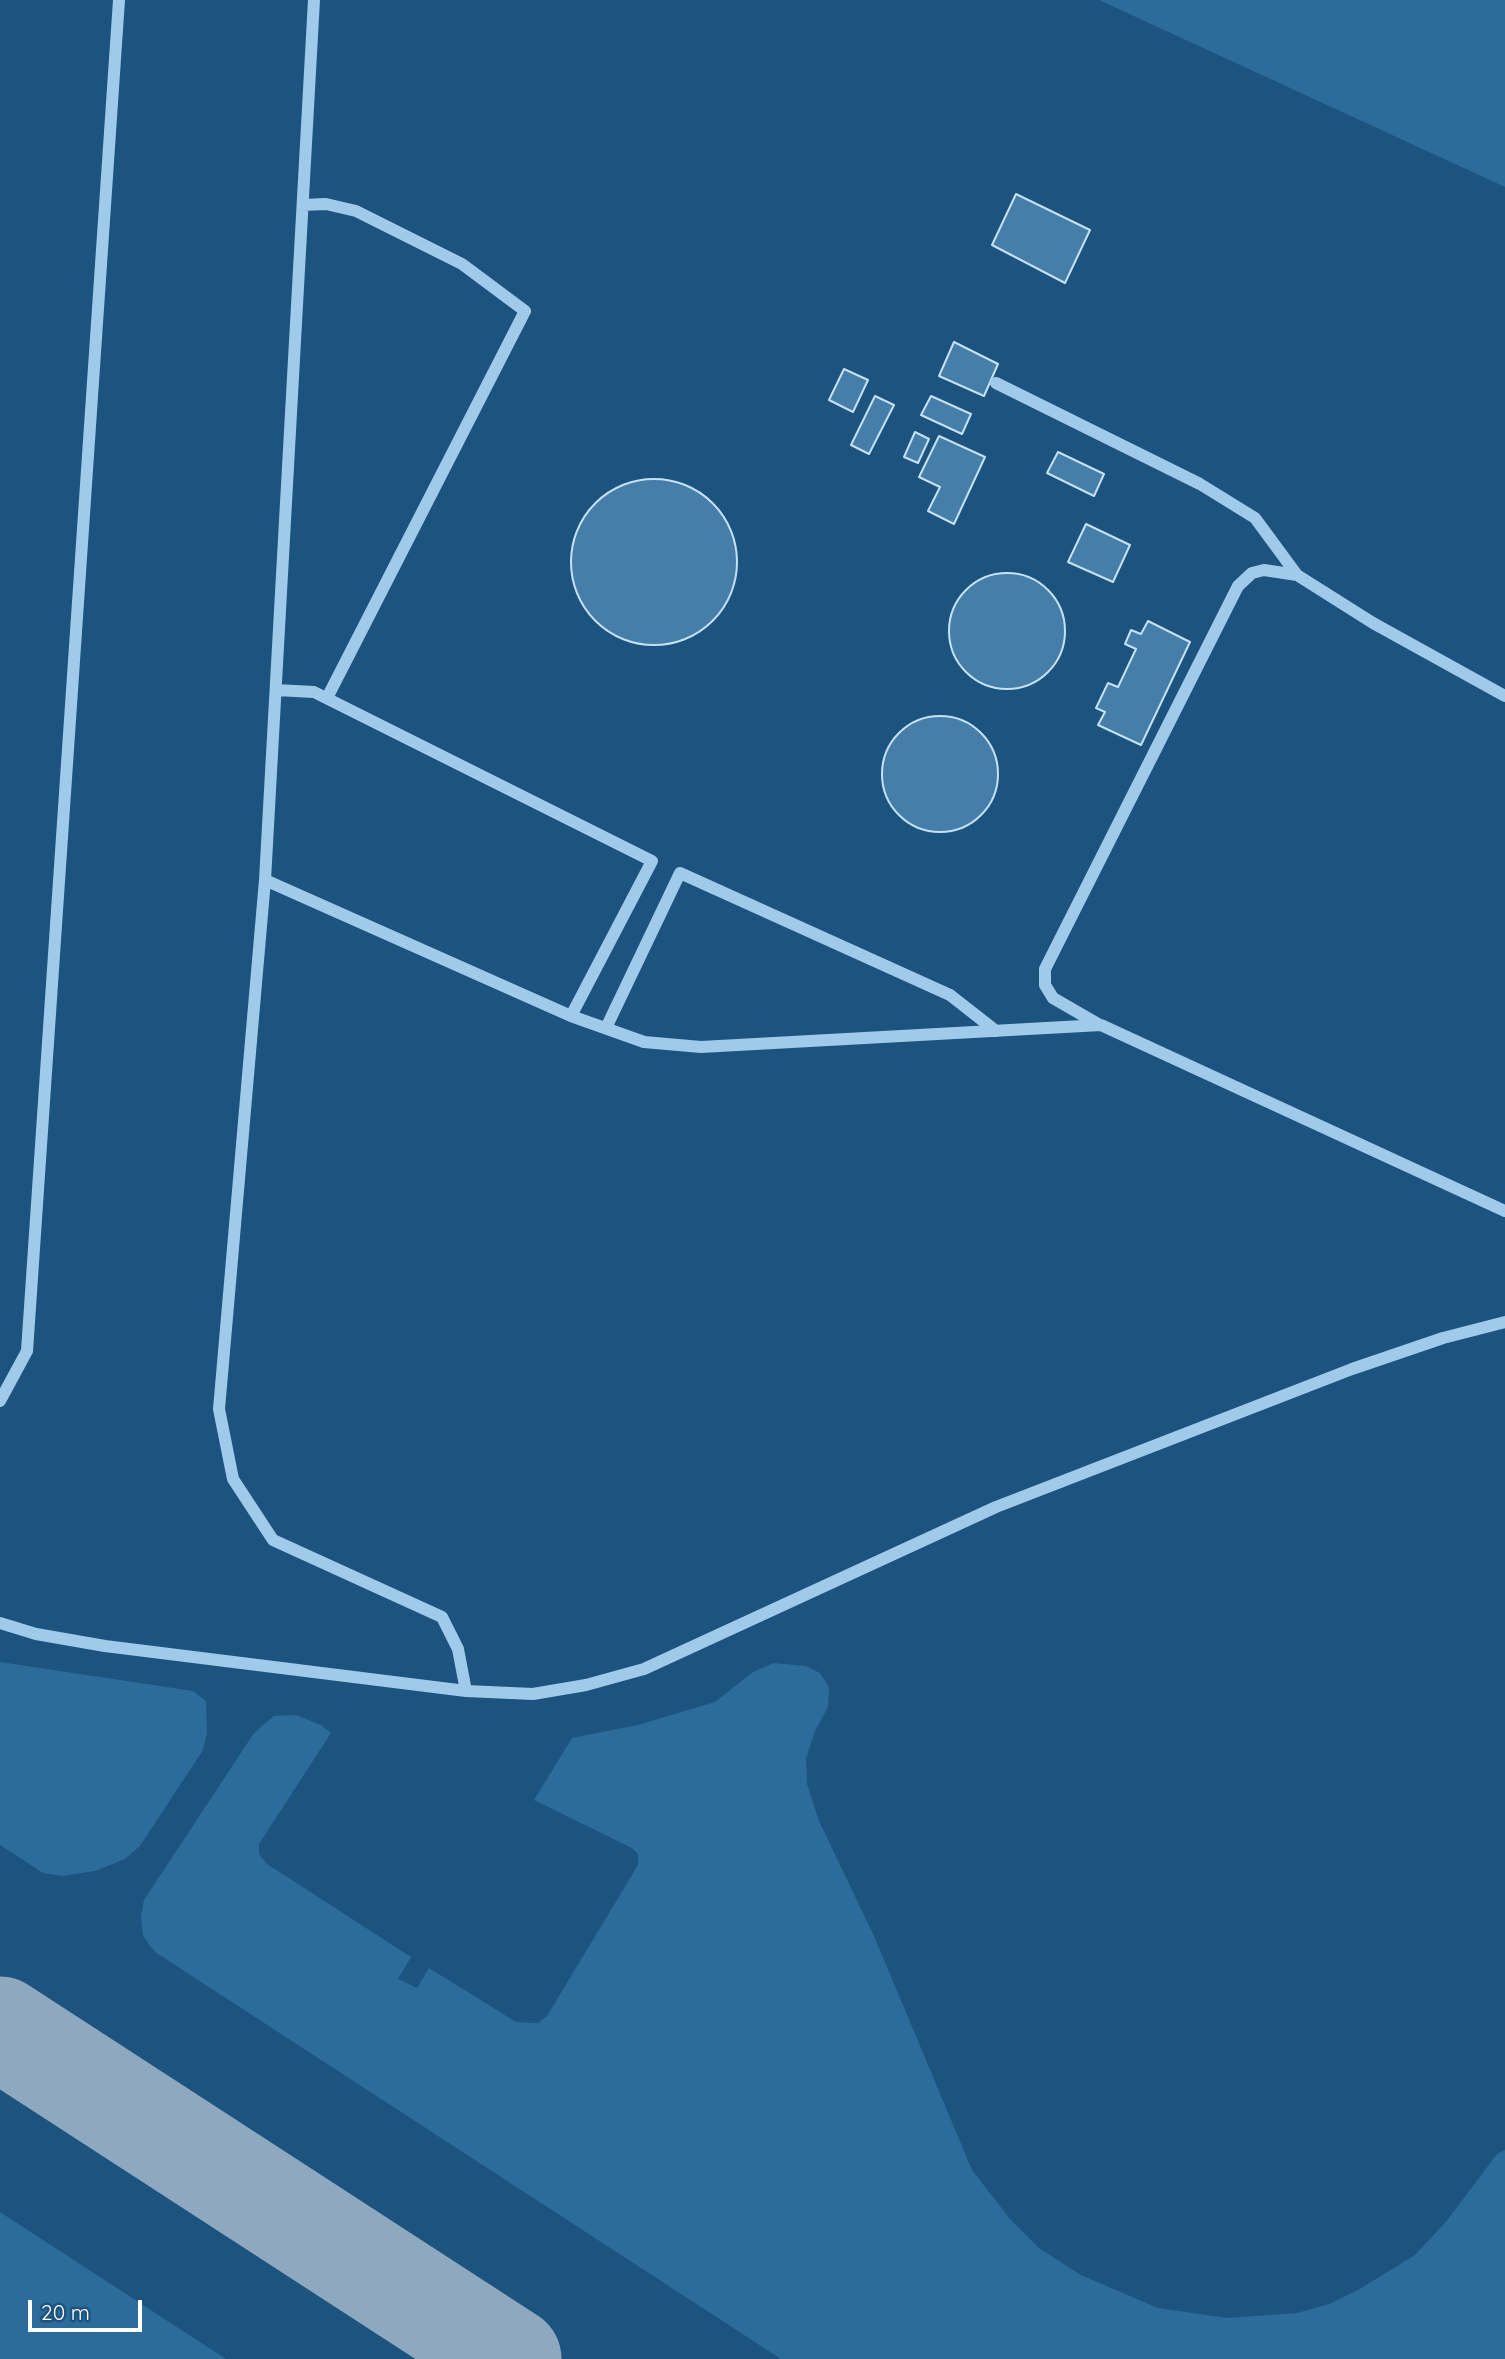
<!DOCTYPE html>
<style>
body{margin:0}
#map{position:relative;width:1505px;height:2359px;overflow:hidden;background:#1d537f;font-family:Quicksand,sans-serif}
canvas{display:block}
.scale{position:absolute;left:28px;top:2300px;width:114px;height:32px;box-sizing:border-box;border:4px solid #fff;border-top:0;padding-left:9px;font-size:21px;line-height:24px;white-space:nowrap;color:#fff;-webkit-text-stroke:5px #1d537f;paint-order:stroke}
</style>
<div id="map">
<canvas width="1505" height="2359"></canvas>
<div class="scale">20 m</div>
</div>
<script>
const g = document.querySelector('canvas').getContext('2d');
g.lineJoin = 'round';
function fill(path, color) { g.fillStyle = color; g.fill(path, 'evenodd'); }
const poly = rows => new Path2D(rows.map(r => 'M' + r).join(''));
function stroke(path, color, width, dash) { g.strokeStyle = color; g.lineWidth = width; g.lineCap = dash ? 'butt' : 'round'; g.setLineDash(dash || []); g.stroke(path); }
const green = poly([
 [1099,0,1505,0,1505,187],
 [0,1662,193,1691,206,1701,207,1733,203,1750,140,1846,125,1859,95,1871,62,1876,43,1873,0,1845],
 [774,1663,806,1666,820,1673,829,1687,828,1707,815,1731,806,1759,807,1784,819,1821,874,1936,972,2170,1010,2219,1039,2248,1081,2275,1158,2308,1227,2318,1297,2313,1329,2304,1358,2290,1415,2255,1445,2223,1497,2154,1505,2150,1505,2359,781,2359,155,1952,143,1936,141,1916,144,1900,254,1733,274,1716,296,1715,321,1725,331,1733,259,1844,259,1854,267,1864,411,1957,398,1979,417,1988,429,1968,516,2022,538,2023,547,2016,638,1865,638,1854,632,1848,534,1800,572,1738,638,1725,715,1702,753,1672],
 [0,2212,226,2359,0,2359]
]);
const taxiway = poly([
 [0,2028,510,2359]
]);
const building = poly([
 [1016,194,1090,230,1065,283,992,245,1016,194],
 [954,342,998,364,984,396,939,376,954,342],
 [844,369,868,380,853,412,829,400,844,369],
 [875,396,894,405,869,454,851,445,875,396],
 [931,396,971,414,962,434,921,415,931,396],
 [915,432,929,439,918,463,904,457,915,432],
 [939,436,985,457,954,524,928,511,940,487,919,477,939,436],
 [1058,452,1104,474,1094,496,1047,473,1058,452],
 '571 562a83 83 0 1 1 166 0a83 83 0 1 1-166 0Z',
 [1086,524,1130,545,1113,582,1068,562,1086,524],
 '949 631a58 58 0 1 1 116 0a58 58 0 1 1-116 0Z',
 [1148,621,1190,642,1141,745,1098,725,1105,712,1096,708,1108,683,1118,687,1136,649,1125,644,1131,630,1141,634,1148,621],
 '882 774a58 58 0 1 1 116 0a58 58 0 1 1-116 0Z'
]);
const minor = poly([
 [314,0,265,880,219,1409,233,1479,273,1540,442,1617,458,1649,466,1691],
 [303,205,326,204,356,211,462,264,525,311,327,698],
 [996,383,1200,484,1255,518,1297,575,1373,623,1505,696],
 [276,690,314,692,652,861,571,1016],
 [265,880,571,1016,644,1042,701,1047,1101,1025,1505,1211],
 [1098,1024,1053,998,1045,985,1045,969,1238,586,1252,573,1264,570,1297,575],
 [606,1028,680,873,950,995,996,1031],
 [0,1401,27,1351,119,0],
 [0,1623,36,1634,105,1646,466,1691,533,1694,586,1685,644,1669,996,1507,1352,1369,1443,1338,1505,1322]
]);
fill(green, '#2c6c9b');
stroke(taxiway, '#8ea9bf', 103);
fill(building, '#457ea9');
stroke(building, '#c4e1f7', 2);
stroke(minor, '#a0cae9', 12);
</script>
